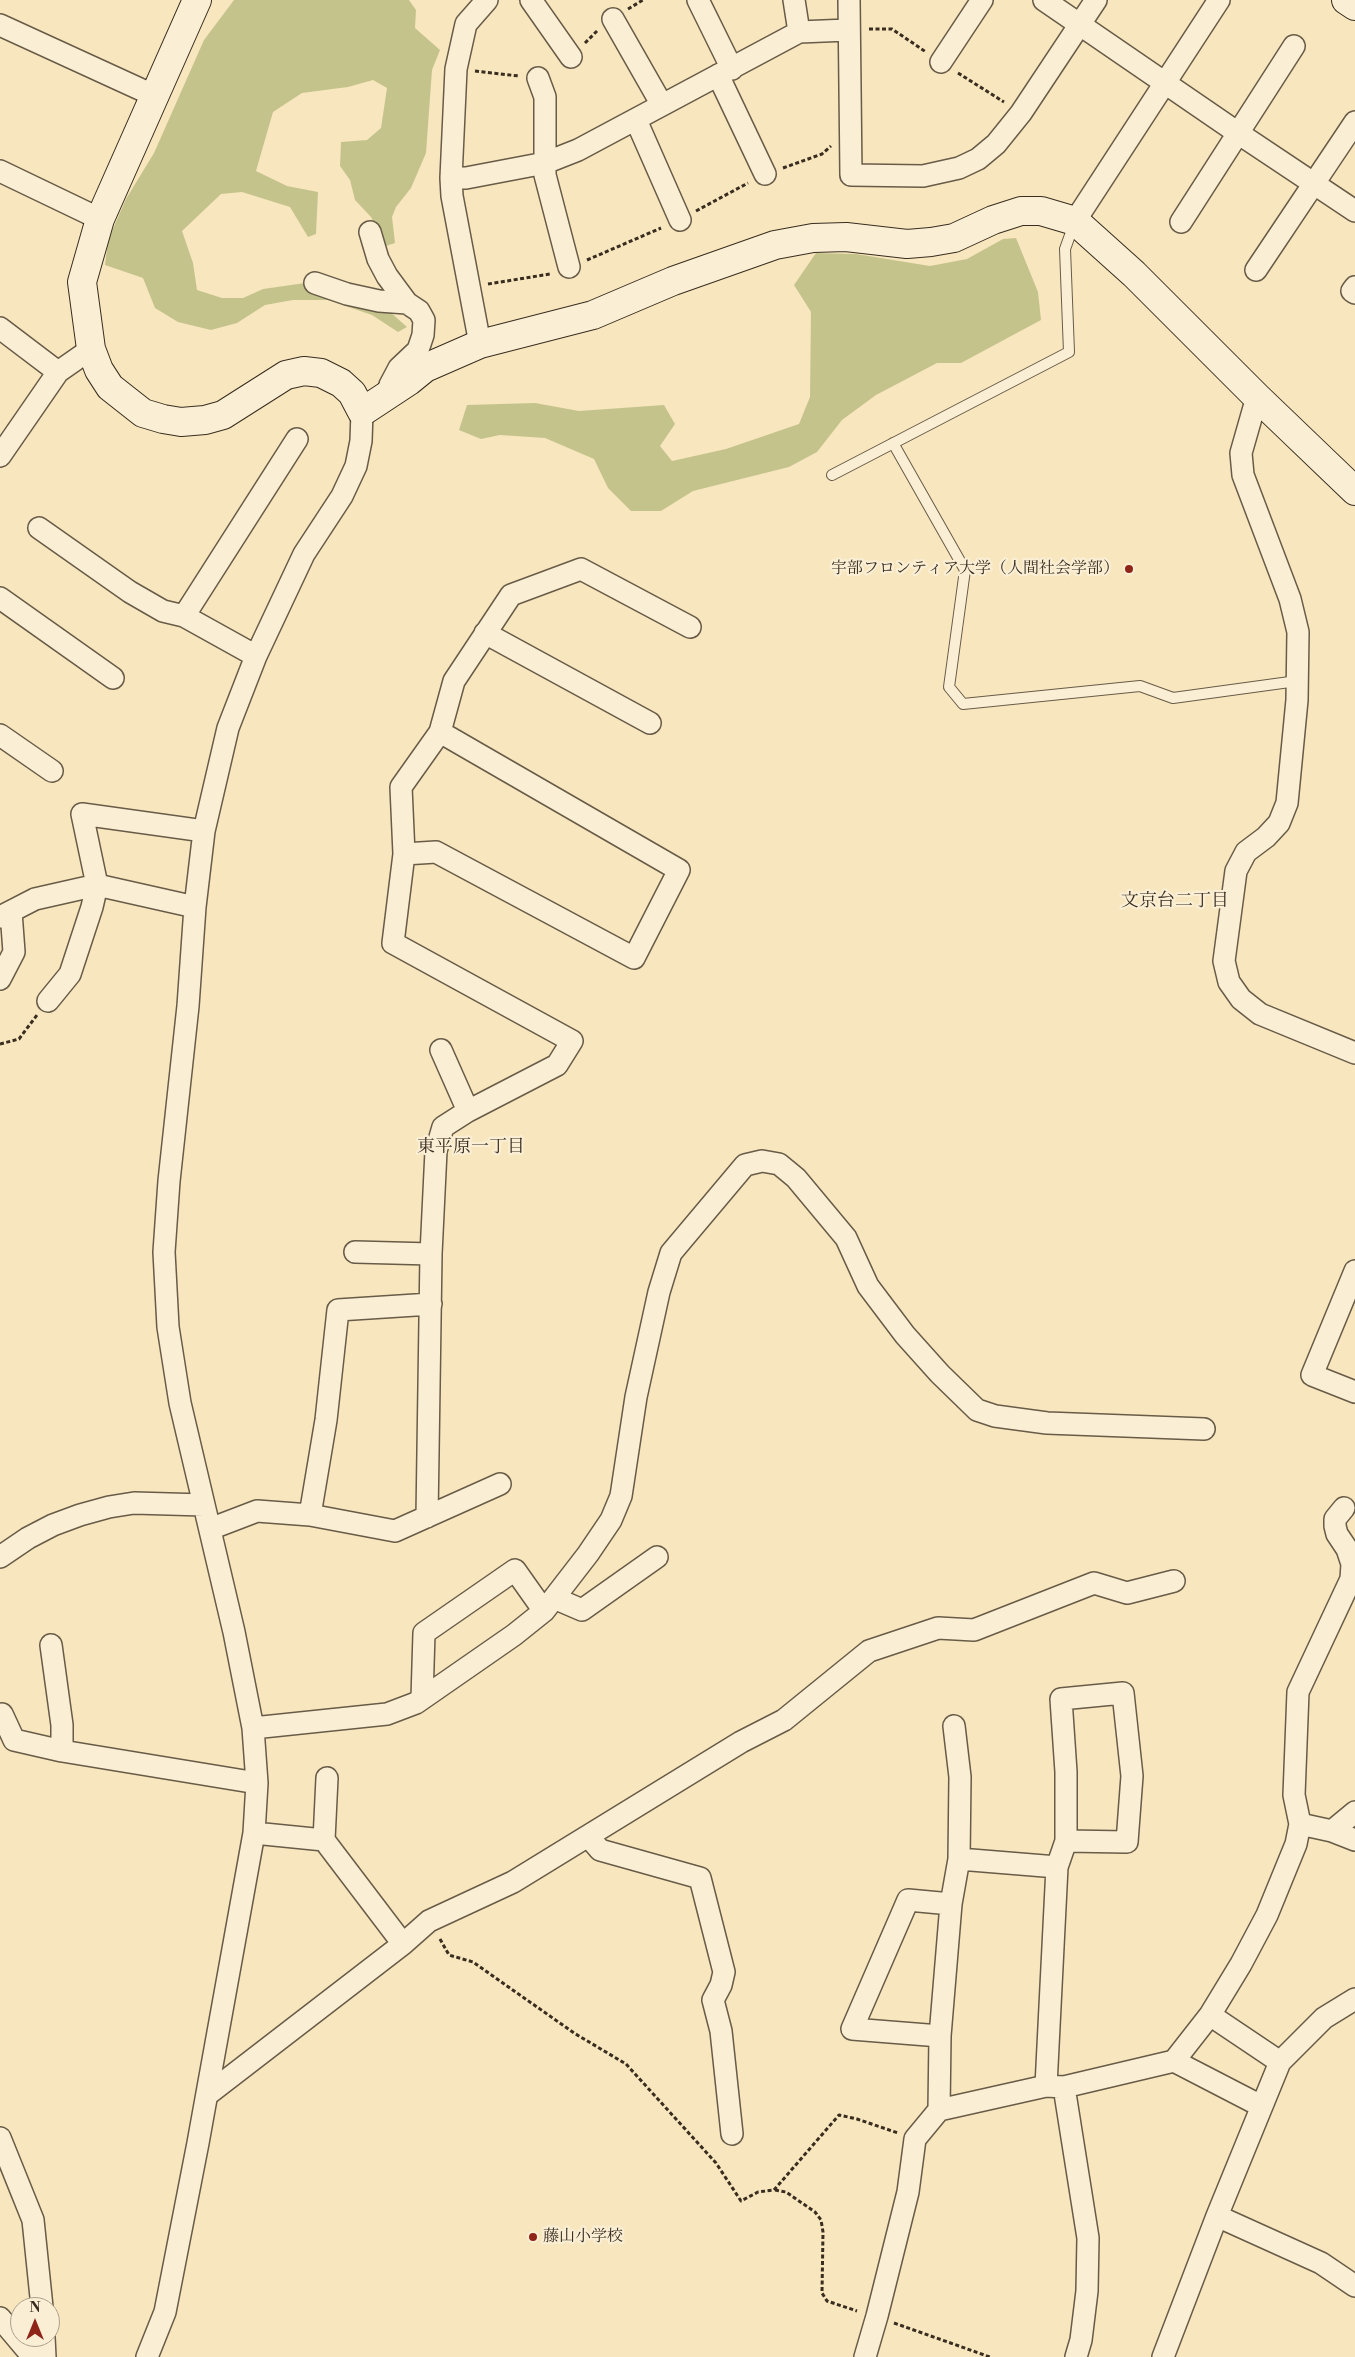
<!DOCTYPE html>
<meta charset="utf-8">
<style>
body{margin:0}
#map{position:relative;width:1355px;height:2357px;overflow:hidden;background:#f8e6be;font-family:"Libre Bodoni",serif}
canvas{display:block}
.north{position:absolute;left:10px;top:2297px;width:50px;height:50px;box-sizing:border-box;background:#faefd5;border:1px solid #aca18c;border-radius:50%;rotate:0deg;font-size:14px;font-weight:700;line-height:20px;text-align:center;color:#382d1f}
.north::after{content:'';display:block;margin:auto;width:18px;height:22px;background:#8f2418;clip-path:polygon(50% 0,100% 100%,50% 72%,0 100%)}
</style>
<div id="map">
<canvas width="1355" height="2357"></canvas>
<div class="north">N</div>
</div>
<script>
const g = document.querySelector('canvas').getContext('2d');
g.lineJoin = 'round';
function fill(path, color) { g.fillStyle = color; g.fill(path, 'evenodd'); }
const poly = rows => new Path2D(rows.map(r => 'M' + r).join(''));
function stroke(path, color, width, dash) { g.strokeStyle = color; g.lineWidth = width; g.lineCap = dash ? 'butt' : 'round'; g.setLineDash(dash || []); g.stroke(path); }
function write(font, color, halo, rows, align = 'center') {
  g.font = font + ' "Libre Bodoni","Noto Serif JP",serif'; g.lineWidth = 4.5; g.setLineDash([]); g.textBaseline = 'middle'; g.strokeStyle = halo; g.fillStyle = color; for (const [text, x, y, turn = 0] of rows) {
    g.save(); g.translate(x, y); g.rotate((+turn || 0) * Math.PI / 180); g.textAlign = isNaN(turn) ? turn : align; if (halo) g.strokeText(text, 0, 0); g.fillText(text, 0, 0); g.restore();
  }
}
const green = poly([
 [234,0,409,0,416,10,415,28,440,50,432,70,426,153,411,188,396,207,392,217,395,243,386,246,371,217,355,200,350,180,340,166,341,142,367,140,381,128,387,88,373,80,348,87,302,93,273,112,256,171,287,186,318,192,316,234,308,237,290,207,242,192,221,194,182,231,193,263,197,290,222,298,243,298,263,289,305,283,333,294,389,311,407,327,398,332,372,315,328,300,293,300,265,305,237,323,211,330,178,322,155,308,143,278,105,265,108,240,126,199,154,153,204,40],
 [1016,238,1038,292,1041,320,961,363,937,363,876,395,842,420,817,452,789,467,693,491,661,511,631,511,608,488,594,459,545,438,500,435,481,439,459,430,467,405,535,403,579,411,664,405,675,424,660,446,672,461,726,449,799,424,810,397,811,312,794,285,816,253,856,254,930,266,967,259,1003,239]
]);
const path = poly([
 [628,9,643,0],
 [869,29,892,29,926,52],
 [585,43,597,31],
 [475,71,519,76],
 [958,73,1004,102],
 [783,168,822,154,831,146],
 [696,211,748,183],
 [587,260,661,228],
 [488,284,550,274],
 [0,1044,19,1039,37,1015],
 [440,1939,449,1955,473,1962,574,2033,626,2064,716,2163,741,2201,758,2192,774,2190,839,2115,857,2119,898,2133],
 [775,2190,786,2192,815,2212,821,2220,823,2232,822,2293,827,2301,857,2311],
 [894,2323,990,2357]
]);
const lane = poly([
 [893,443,965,570,949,687,963,704,1140,686,1173,698,1297,681],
 [832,475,1069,352,1065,249,1074,224]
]);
const street = poly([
 [531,0,571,57],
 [698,0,732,69],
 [794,0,799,32],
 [849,0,851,175,923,176,959,168,978,159,996,144,1021,113,1096,0],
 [1044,0,1238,133,1355,211],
 [613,19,662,105],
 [0,25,155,96],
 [941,62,982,0],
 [718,75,765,174],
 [538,78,545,97,545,175,569,267],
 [636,120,680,220],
 [0,171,100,219],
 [451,178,466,178,545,163,578,150,799,32,848,30],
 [1075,221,1219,0],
 [1181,222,1294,46],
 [370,232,378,259,387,276,407,303,419,311,424,320,423,335,418,350,399,368,390,385,387,397],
 [1256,270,1355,122],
 [315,283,347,294,379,301,407,303],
 [1355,287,1352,291,1355,293],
 [0,328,58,372],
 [480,344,452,196,451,178,456,69,466,24,487,0],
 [1257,397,1241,453,1243,475,1290,599,1298,632,1297,700,1287,803,1279,823,1266,837,1246,852,1236,871,1224,961,1229,982,1241,999,1260,1014,1355,1053],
 [0,456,58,372,91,349],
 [39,528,130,592,163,611,184,616,256,656],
 [0,598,113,678],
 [184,616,297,439],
 [485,633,650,723],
 [0,735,52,771],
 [404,854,401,787,440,732],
 [0,917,35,899,97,885,82,814,204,831],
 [0,979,14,952,11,912],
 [48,1001,70,974,92,907,97,885,195,907],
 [441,1050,468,1111],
 [355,1252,431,1254],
 [1355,1271,1312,1375,1355,1392],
 [310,1515,326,1420,338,1310,431,1304],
 [427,1517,431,1254,436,1151,443,1127,468,1111,557,1065,572,1041,393,943,404,854,436,852,634,958,679,870,440,732,454,681,511,595,581,569,690,627],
 [210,1529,257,1511,310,1515,395,1531,500,1484],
 [0,1557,28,1538,53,1525,80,1515,109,1507,134,1503,204,1505],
 [554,1598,582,1610,657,1557],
 [51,1645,62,1725,62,1751],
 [422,1698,424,1633,515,1570,544,1611],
 [2,1714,14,1740,62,1751,257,1783],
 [253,1728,387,1714,416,1703,514,1635,544,1611,588,1554,611,1520,621,1496,636,1397,659,1292,671,1253,745,1165,762,1161,779,1164,796,1178,846,1238,868,1286,905,1335,940,1374,977,1410,995,1416,1047,1423,1204,1429],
 [1300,1824,1332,1831,1355,1840],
 [1332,1831,1355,1812],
 [254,1833,324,1840,403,1944],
 [588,1836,600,1850,700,1878,724,1972,721,1985,713,2000,721,2031,732,2134],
 [324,1840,327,1778],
 [959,1859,1057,1867],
 [1210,2015,1241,1964,1267,1915,1296,1844,1300,1824,1294,1795,1298,1692,1351,1579,1352,1564,1347,1549,1337,1534,1335,1526,1335,1519,1344,1508],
 [940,2036,852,2029,908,1900,951,1904],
 [1174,2061,1261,2106],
 [1046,2086,1057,1867,1066,1841,1066,1772,1061,1699,1123,1693,1132,1776,1127,1842,1066,1841],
 [1064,2087,1088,2238,1087,2291,1081,2340,1076,2357],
 [207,2095,403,1944,429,1921,513,1882,741,1742,784,1720,869,1651,938,1628,974,1630,1094,1583,1127,1593,1174,1581],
 [939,2110,940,2036,951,1904,959,1859,960,1777,954,1726],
 [0,2138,33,2220,42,2307],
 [1217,2216,1321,2263,1355,2286],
 [0,2318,33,2357],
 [44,2337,45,2357],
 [147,2357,165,2312,198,2143,254,1833,257,1783,253,1728,234,1632,180,1403,168,1327,164,1252,169,1181,188,1006,195,907,204,831,228,728,256,656,304,554,342,496,356,466,361,441,362,412],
 [865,2357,877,2316,908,2192,915,2139,939,2110,1046,2086,1064,2087,1174,2061,1210,2015,1280,2062],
 [1163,2357,1217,2216,1280,2062,1324,2018,1355,1999]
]);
const secondary = poly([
 [197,0,100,219,82,282,91,349,99,370,110,387,143,413,163,419,181,422,205,420,223,415,286,375,304,371,321,373,341,383,352,393,362,412,409,381,425,368,480,344,593,315,673,281,775,245,813,238,846,237,907,244,931,242,954,238,993,220,1021,211,1041,211,1075,221,1134,274,1257,397,1355,491],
 [1346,0,1355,6]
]);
const markers = [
 [1129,569,5,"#8f2418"],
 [533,2237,5,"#8f2418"]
];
const poiNames = [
 ["宇部フロンティア大学（人間社会学部）",1119,569],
 ["藤山小学校",543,2237,"left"]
];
const neighbourhoodNames = [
 ["文京台二丁目",1175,902],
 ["東平原一丁目",471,1148]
];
fill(green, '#c5c38c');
stroke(lane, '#685b47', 12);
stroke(street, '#685b47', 24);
stroke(secondary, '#382d1f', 30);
stroke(path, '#382d1f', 3, [4, 2.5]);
stroke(lane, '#faefd5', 10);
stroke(street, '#faefd5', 21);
stroke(secondary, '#faefd5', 28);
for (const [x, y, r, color] of markers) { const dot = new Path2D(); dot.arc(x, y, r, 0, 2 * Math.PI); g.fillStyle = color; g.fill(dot); stroke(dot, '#faefd5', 2); }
write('16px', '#382d1f', '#faefd5', poiNames, 'right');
write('18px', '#382d1f', '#faefd5', neighbourhoodNames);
</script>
